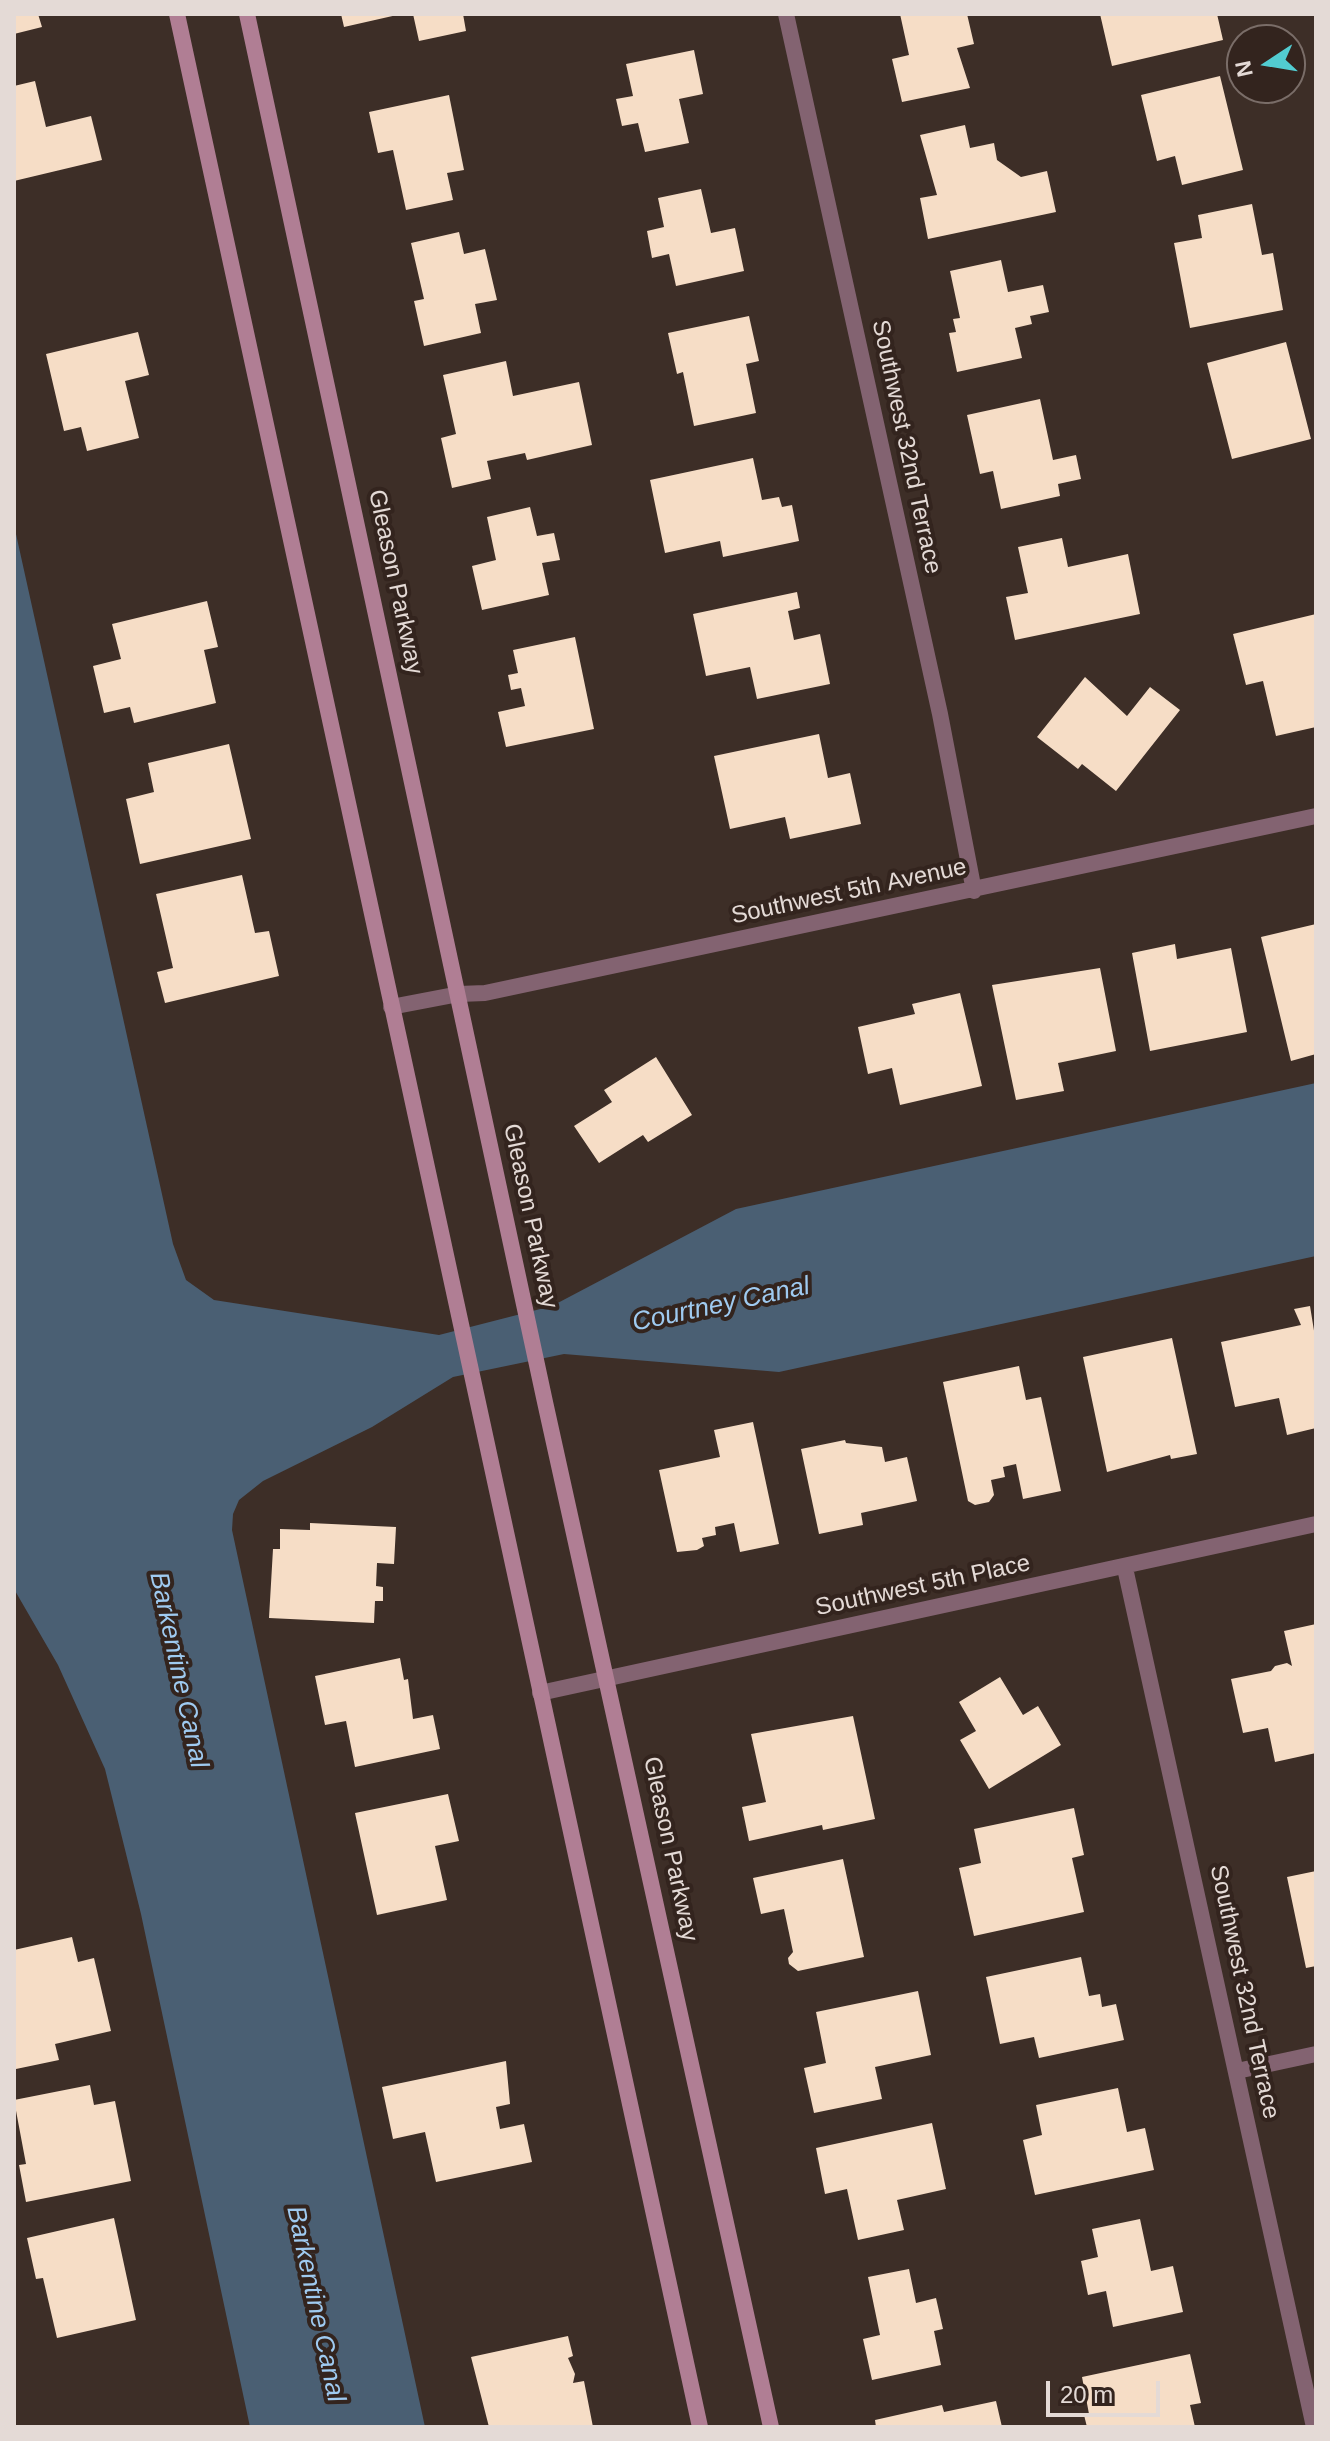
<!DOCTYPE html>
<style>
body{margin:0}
#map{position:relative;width:1330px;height:2441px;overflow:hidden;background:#3d2e27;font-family:Helvetica,sans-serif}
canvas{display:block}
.frame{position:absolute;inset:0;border:16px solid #e4dad6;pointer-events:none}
.north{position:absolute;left:1226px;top:24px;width:80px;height:80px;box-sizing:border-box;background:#33241e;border:2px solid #7a6d68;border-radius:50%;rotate:258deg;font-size:22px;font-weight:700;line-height:32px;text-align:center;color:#e4dad6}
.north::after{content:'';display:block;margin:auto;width:28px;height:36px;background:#52ccd1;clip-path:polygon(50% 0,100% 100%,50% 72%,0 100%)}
.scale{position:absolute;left:1046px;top:2381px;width:114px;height:36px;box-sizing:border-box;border:4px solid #e4dad6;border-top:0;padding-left:10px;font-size:24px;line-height:28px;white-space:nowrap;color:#e4dad6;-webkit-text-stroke:6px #33241e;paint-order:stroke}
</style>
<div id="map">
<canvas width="1330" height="2441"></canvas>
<div class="frame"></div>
<div class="north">N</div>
<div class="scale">20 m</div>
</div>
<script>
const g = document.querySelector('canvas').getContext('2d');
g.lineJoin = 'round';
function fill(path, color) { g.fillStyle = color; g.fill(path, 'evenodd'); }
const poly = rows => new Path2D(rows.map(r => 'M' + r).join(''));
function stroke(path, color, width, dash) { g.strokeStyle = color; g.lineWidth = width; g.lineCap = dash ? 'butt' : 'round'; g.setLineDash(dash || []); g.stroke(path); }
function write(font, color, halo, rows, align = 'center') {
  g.font = font + ' Helvetica,sans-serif'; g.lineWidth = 8; g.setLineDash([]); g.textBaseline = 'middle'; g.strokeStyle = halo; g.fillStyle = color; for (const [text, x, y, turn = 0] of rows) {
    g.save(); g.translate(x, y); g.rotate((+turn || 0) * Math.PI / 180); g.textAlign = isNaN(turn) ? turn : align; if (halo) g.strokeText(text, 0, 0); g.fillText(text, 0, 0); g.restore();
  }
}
const water = poly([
 [14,525,173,1244,186,1280,214,1300,439,1335,552,1306,736,1209,1316,1083,1316,1256,779,1372,564,1354,453,1377,372,1427,263,1481,239,1500,233,1514,232,1530,425,2427,250,2427,141,1914,105,1769,58,1665,14,1589]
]);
const building = poly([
 [14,14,38,14,42,27,14,34],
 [341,14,397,14,397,15,344,27],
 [413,14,463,14,466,31,419,41],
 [900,14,967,14,974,44,957,48,970,88,902,102,892,59,909,55],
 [1100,14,1217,14,1223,40,1112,66],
 [694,50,703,94,679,99,689,143,645,152,638,123,622,126,616,99,633,96,626,64],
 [1220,76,1243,170,1182,185,1175,156,1157,161,1141,95],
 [35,81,46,127,91,116,102,160,14,181,14,86],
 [449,95,464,170,447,173,453,200,406,210,393,150,378,153,369,112],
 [965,125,970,148,994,143,997,160,1021,177,1047,171,1056,212,928,239,920,198,937,195,920,135],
 [701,189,711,233,735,228,744,271,676,286,669,254,652,258,647,231,664,227,658,198],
 [1252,204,1262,255,1273,253,1283,310,1190,328,1174,243,1202,238,1198,215],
 [459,232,464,254,485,249,497,300,475,304,481,333,424,346,414,301,424,299,411,243],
 [1001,260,1008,292,1043,285,1049,312,1030,316,1032,324,1015,328,1022,358,957,372,949,333,956,332,953,319,960,318,950,271],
 [749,316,759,361,746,364,756,413,694,426,683,372,677,374,668,333],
 [138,332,149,375,125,381,139,438,87,451,81,427,64,431,46,354],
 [1286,342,1311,439,1232,459,1207,363],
 [506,361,513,396,579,382,592,445,527,460,525,453,487,461,491,479,452,488,441,438,456,434,443,375],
 [1040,399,1053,460,1076,455,1081,479,1058,484,1060,496,1001,509,993,471,980,474,967,415],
 [753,458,762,500,779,497,782,507,792,505,799,541,723,557,720,541,665,553,650,480],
 [530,507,537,536,554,533,560,560,542,563,549,595,482,610,472,566,496,560,487,517],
 [1062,538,1068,567,1128,554,1140,614,1015,640,1006,597,1028,593,1018,547],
 [797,592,800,608,788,611,794,640,820,634,830,684,757,699,750,667,706,676,693,614],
 [207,601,218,647,204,650,216,703,134,723,130,707,104,713,93,666,121,659,112,624],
 [1316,614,1316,727,1276,736,1263,681,1246,685,1233,634],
 [575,637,594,729,506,747,498,712,525,706,521,688,511,690,508,675,518,673,513,650],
 [1085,677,1127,716,1150,687,1180,710,1116,791,1082,764,1078,769,1037,737],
 [819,734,828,778,850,773,861,824,790,839,785,817,730,829,714,756],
 [229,744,251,839,140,864,126,799,154,792,148,763],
 [242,875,255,933,269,931,279,976,165,1003,157,972,173,968,156,894],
 [1316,924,1316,1054,1291,1061,1261,937],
 [1175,944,1177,959,1231,948,1247,1032,1150,1051,1132,953],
 [1100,968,1116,1051,1058,1063,1064,1091,1016,1100,992,985],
 [960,993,982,1086,900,1105,892,1068,868,1074,858,1027,915,1014,912,1004],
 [656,1057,692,1115,648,1142,643,1135,599,1163,574,1126,612,1102,604,1090],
 [1310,1306,1316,1343,1316,1428,1287,1435,1279,1398,1235,1407,1221,1342,1301,1325,1294,1309],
 [1172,1338,1197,1454,1171,1459,1170,1455,1107,1472,1083,1357],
 [1019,1366,1026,1400,1041,1397,1061,1491,1023,1499,1016,1464,1003,1467,1005,1477,991,1480,994,1495,989,1502,975,1505,968,1501,943,1382],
 [753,1422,779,1544,740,1552,734,1523,715,1527,716,1535,702,1538,704,1546,697,1550,677,1552,659,1470,720,1457,714,1430],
 [845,1440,846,1443,882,1447,885,1462,907,1457,917,1501,861,1513,863,1525,819,1534,801,1449],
 [310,1523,396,1527,394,1564,377,1563,376,1586,383,1587,383,1601,375,1601,374,1623,269,1618,273,1549,280,1549,280,1529,310,1530],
 [1316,1624,1316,1753,1275,1762,1268,1728,1243,1733,1231,1679,1271,1671,1275,1666,1287,1663,1292,1666,1284,1631],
 [400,1658,404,1680,408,1679,413,1719,433,1715,440,1749,355,1767,346,1721,325,1725,315,1676],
 [1000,1677,1023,1715,1038,1706,1061,1745,989,1789,960,1740,976,1731,959,1702],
 [853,1716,875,1819,823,1830,822,1825,749,1841,742,1807,766,1802,751,1734],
 [448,1794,459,1841,435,1846,447,1900,377,1915,355,1813],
 [1074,1808,1084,1855,1072,1858,1084,1912,974,1936,959,1868,981,1863,974,1829],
 [843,1859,864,1957,798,1971,789,1964,788,1958,793,1952,784,1909,761,1914,753,1878],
 [1316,1871,1316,1966,1306,1968,1287,1877],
 [72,1937,78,1962,94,1958,111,2031,55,2044,59,2060,16,2069,14,1950],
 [1081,1957,1089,1996,1100,1994,1102,2007,1116,2004,1124,2040,1039,2058,1034,2037,1000,2044,986,1977],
 [918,1991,931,2055,875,2067,882,2099,814,2113,804,2068,826,2063,816,2012],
 [506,2061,510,2104,496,2107,500,2129,524,2124,532,2162,436,2182,425,2132,393,2139,382,2087],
 [90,2085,94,2105,115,2101,131,2181,26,2202,19,2165,26,2164,14,2100],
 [1118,2088,1127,2132,1145,2128,1154,2170,1035,2195,1023,2140,1042,2135,1036,2105],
 [932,2123,946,2189,897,2200,904,2230,858,2240,847,2189,825,2194,816,2148],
 [114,2218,136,2320,57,2338,43,2278,36,2279,27,2238],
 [1140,2219,1151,2271,1173,2266,1183,2312,1113,2327,1106,2291,1088,2295,1081,2261,1098,2257,1092,2229],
 [909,2269,916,2303,936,2298,943,2329,934,2331,941,2365,872,2380,863,2339,880,2335,868,2277],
 [568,2336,573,2356,568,2358,575,2374,573,2383,584,2381,593,2427,489,2427,471,2357],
 [1190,2354,1201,2403,1190,2405,1195,2427,1087,2427,1084,2415,1089,2414,1082,2377],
 [996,2401,1002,2427,876,2427,875,2420,942,2405,944,2412]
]);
const street = poly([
 [786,14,940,714,974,891],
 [391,1007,459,994,485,993,1316,816],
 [1125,1568,1314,2427],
 [540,1693,1316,1524],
 [1237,2071,1316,2054]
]);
const secondary = poly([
 [177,14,700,2427],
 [247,14,545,1402,771,2427]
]);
const streetNames = [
 ["Southwest 32nd Terrace",906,447,78],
 ["Gleason Parkway",395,582,78],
 ["Southwest 5th Avenue",849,892,-12],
 ["Gleason Parkway",530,1216,78],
 ["Southwest 5th Place",923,1586,-12],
 ["Gleason Parkway",670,1849,78],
 ["Southwest 32nd Terrace",1244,1992,78]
];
const waterNames = [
 ["Courtney Canal",721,1305,-12],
 ["Barkentine Canal",178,1670,78],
 ["Barkentine Canal",315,2304,78]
];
fill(water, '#4a5f73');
fill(building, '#f6ddc6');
stroke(street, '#836371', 16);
stroke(secondary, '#b07e94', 16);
write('24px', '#e4dad6', '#33241e', streetNames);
write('italic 26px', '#9fcaf0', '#33241e', waterNames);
</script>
